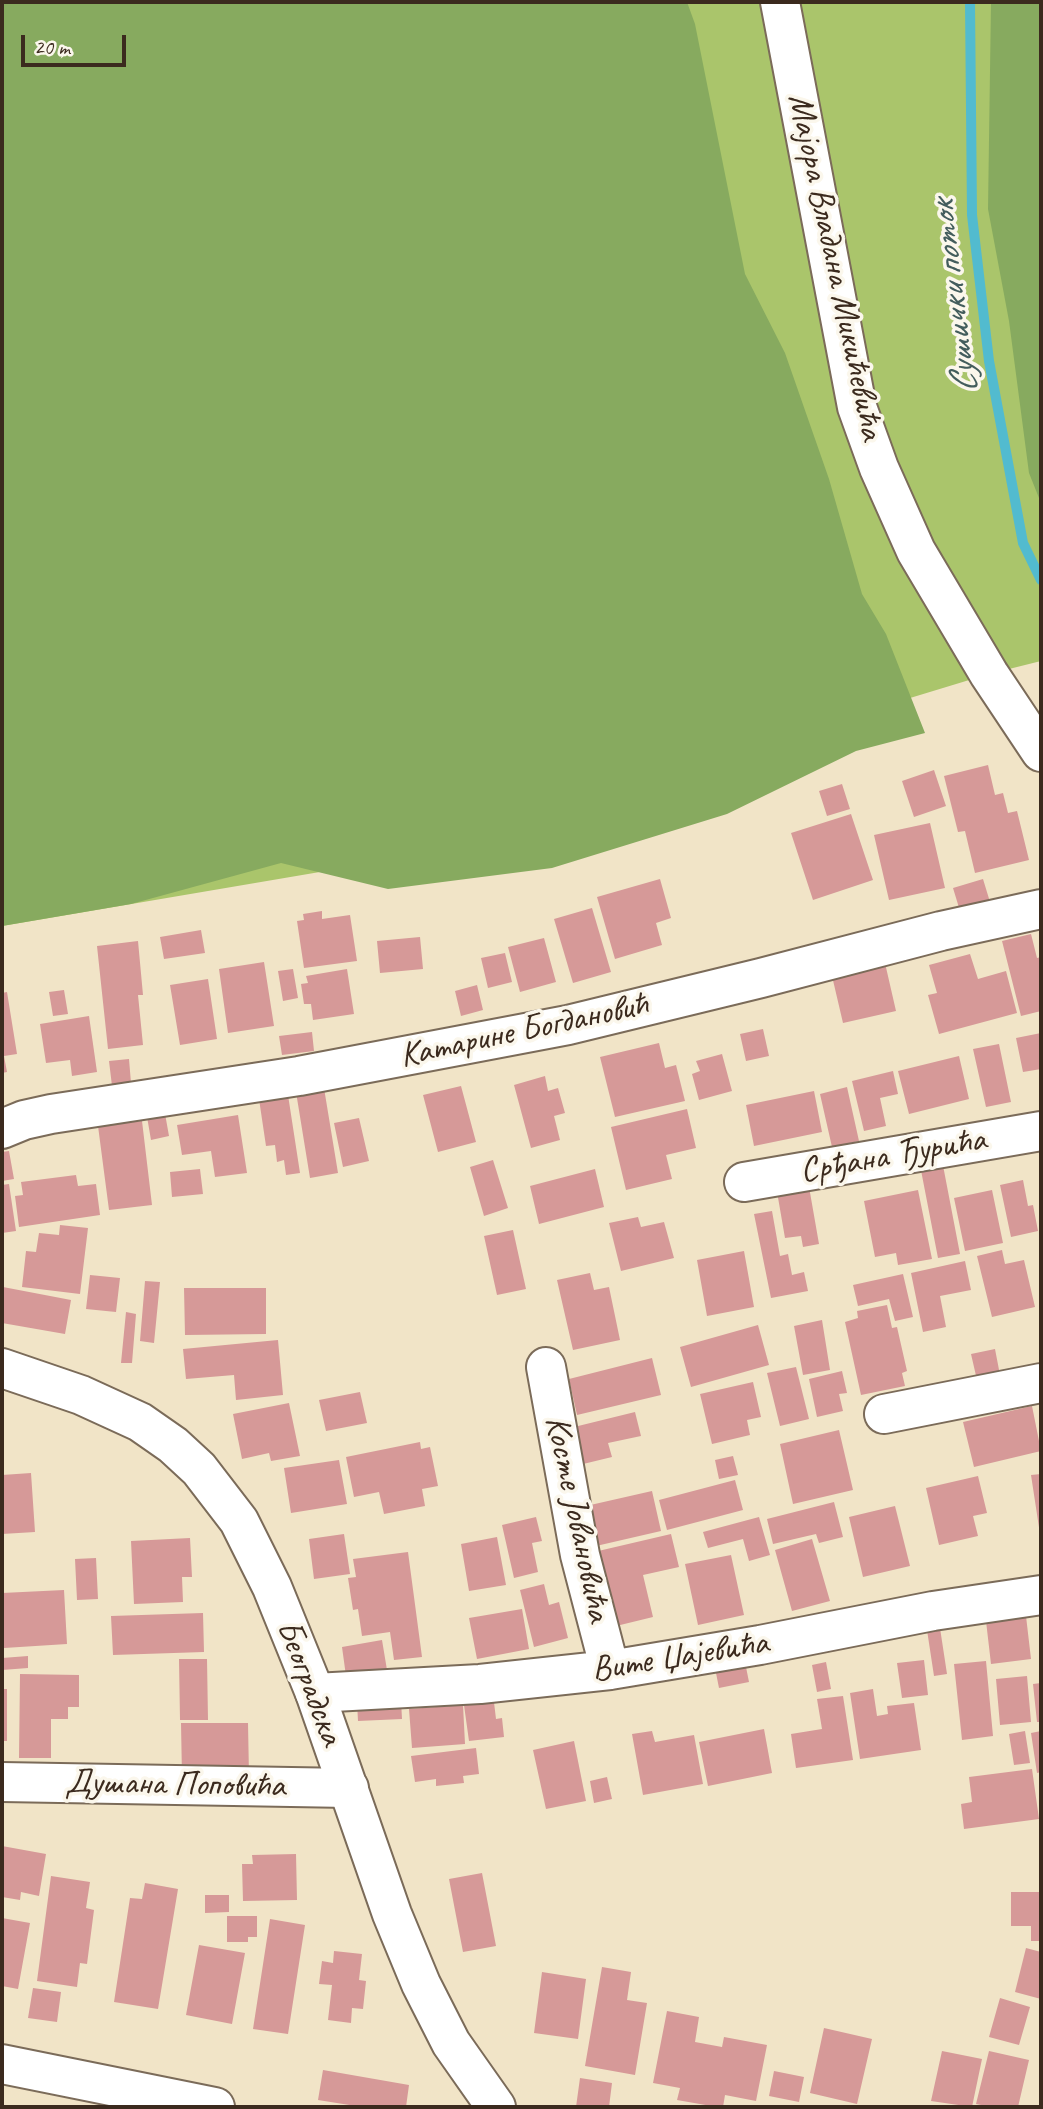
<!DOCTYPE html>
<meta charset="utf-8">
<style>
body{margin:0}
#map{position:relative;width:1043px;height:2109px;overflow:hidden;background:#f1e4c7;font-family:Caveat,sans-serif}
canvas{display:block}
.frame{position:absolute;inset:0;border:4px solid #3b2a1e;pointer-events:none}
.scale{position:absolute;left:21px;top:35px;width:105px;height:32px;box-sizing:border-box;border:4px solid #3b2a1e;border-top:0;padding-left:9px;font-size:21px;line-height:24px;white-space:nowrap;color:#3b2a1e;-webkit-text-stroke:5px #fbf7ec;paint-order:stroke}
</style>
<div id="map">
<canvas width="1043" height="2109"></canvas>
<div class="frame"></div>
<div class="scale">20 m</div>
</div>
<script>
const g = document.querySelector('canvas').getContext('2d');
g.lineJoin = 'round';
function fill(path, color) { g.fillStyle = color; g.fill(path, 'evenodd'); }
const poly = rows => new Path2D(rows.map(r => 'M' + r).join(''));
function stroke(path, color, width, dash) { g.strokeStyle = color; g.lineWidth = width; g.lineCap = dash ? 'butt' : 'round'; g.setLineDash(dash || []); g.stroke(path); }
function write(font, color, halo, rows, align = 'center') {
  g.font = font + ' Caveat,sans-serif'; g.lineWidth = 7; g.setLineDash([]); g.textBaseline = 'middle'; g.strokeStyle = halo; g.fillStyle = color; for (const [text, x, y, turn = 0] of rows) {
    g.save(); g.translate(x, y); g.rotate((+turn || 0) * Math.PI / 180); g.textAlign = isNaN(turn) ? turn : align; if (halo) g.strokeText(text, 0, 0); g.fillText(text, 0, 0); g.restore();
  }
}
const green = poly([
 [2,2,1041,2,1041,661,989,674,361,865,2,926]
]);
const forest = poly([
 [2,2,687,2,695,24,745,274,785,353,829,479,862,594,886,634,925,733,856,751,727,814,552,868,388,889,281,863,131,904,2,926],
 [991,2,1041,2,1041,503,1029,473,1009,321,988,209]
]);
const stream = poly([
 [970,2,972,215,989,361,1023,543,1041,580]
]);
const building = poly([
 [988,765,995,795,1003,793,1008,813,1017,811,1029,860,975,873,965,831,958,832,944,776],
 [934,770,946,806,914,817,902,781],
 [842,784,850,809,827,816,819,791],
 [851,814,873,880,813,900,791,833],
 [930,823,945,888,889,900,874,835],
 [660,879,671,918,656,923,662,945,615,959,597,897],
 [983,879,990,902,960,911,953,888],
 [592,908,611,972,573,983,554,919],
 [322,911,322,919,350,915,357,961,304,968,297,921,304,920,303,914],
 [201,930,205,953,164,959,160,937],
 [1031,934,1037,958,1041,957,1041,1011,1021,1016,1002,941],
 [420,937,423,969,380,973,377,941],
 [544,938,556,982,520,992,508,947],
 [138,941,143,995,138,995,143,1045,108,1049,97,946],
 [505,953,512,982,488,988,481,958],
 [970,954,978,979,1006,971,1017,1013,939,1034,928,995,937,993,929,965],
 [264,962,274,1026,228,1033,219,969],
 [885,963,896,1011,843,1023,832,976],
 [293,969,298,998,283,1001,278,971],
 [347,969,354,1014,313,1020,311,1004,304,1004,301,984,308,983,306,976],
 [208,979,217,1039,180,1045,170,985],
 [477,985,483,1010,461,1016,455,991],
 [64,990,68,1014,53,1016,49,992],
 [7,992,17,1054,4,1056,7,1072,2,1073,2,993],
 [89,1016,97,1072,72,1076,70,1060,46,1063,40,1024],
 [763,1029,769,1056,746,1061,740,1034],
 [312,1032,314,1051,282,1055,279,1036],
 [1041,1033,1041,1069,1023,1072,1016,1038],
 [659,1043,665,1068,676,1065,685,1101,615,1117,600,1057],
 [999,1044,1011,1102,986,1107,973,1049],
 [722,1054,732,1091,699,1100,692,1074,700,1071,696,1061],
 [959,1056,969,1099,909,1114,898,1071],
 [129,1059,131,1083,112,1086,109,1061],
 [893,1071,898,1094,880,1098,886,1126,864,1131,852,1081],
 [545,1076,548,1091,558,1088,565,1113,554,1116,560,1140,531,1148,514,1085],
 [461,1086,476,1142,438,1152,423,1095],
 [847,1087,859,1141,832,1147,820,1094],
 [324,1088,338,1173,310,1178,296,1092],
 [814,1091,822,1132,754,1146,746,1105],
 [288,1095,300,1173,286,1175,284,1160,277,1162,275,1145,266,1146,259,1099],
 [164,1108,169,1136,151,1140,146,1111],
 [687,1109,696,1148,666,1155,672,1179,626,1190,611,1127],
 [238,1115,247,1173,215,1177,211,1151,182,1155,177,1125],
 [359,1118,369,1161,343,1167,334,1123],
 [142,1121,152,1205,109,1210,98,1126],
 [9,1151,14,1179,2,1181,2,1152],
 [941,1155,960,1254,938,1258,919,1160],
 [493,1160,508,1208,484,1216,470,1167],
 [200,1169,203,1194,172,1197,170,1172],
 [595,1169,604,1207,539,1224,530,1186],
 [76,1175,78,1186,96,1184,100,1215,19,1227,15,1196,23,1195,21,1182],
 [1023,1180,1028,1206,1033,1205,1038,1231,1011,1237,1000,1185],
 [808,1181,819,1244,803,1247,801,1236,785,1238,776,1186],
 [9,1184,16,1231,2,1233,2,1185],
 [918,1190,932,1259,898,1265,896,1253,875,1257,864,1201],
 [992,1190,1003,1243,965,1251,954,1198],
 [772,1211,780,1256,788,1254,792,1275,804,1272,808,1291,771,1298,754,1214],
 [638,1217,641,1227,664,1222,674,1258,621,1271,609,1223],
 [60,1225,88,1228,80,1294,22,1287,26,1251,36,1252,39,1233,59,1235],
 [513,1230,526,1289,497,1295,484,1236],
 [1002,1250,1005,1264,1024,1260,1035,1307,992,1317,977,1256],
 [744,1251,754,1307,707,1316,697,1260],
 [965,1261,971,1290,940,1296,946,1327,923,1332,911,1273],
 [590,1273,594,1290,609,1287,620,1340,573,1350,557,1280],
 [903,1274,913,1317,895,1321,889,1299,858,1306,853,1285],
 [90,1275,120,1278,116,1312,86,1309],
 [145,1281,160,1282,154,1343,140,1341],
 [3,1287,71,1300,65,1334,2,1323],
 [184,1288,266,1288,266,1334,185,1335],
 [887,1305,892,1328,897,1327,907,1371,902,1373,905,1386,861,1395,845,1322,858,1318,857,1311],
 [126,1312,136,1314,132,1363,121,1363],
 [822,1320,830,1370,803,1375,794,1326],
 [758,1325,769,1365,691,1387,680,1347],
 [278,1340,283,1395,236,1400,234,1375,186,1379,183,1349],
 [995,1349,1000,1375,977,1380,971,1354],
 [652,1358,661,1395,577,1415,569,1379],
 [796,1367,809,1419,780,1426,767,1373],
 [842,1371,847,1393,839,1394,843,1411,817,1417,809,1379],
 [753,1382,761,1417,747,1420,750,1435,712,1444,700,1394],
 [360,1392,367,1423,326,1431,319,1400],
 [289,1403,300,1456,271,1461,269,1453,242,1459,233,1414],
 [1032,1406,1041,1451,974,1467,963,1422],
 [635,1412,641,1436,608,1443,612,1457,579,1465,570,1428],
 [839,1430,853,1490,793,1504,780,1444],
 [420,1442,421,1449,430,1447,438,1486,422,1489,425,1506,384,1514,379,1492,354,1497,346,1457],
 [733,1456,738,1475,719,1479,715,1460],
 [339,1460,347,1504,291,1513,284,1468],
 [31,1473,35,1532,2,1534,2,1475],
 [1041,1474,1041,1533,1040,1534,1031,1475],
 [978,1476,987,1513,973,1516,978,1536,939,1545,926,1488],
 [735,1480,743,1510,667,1530,659,1500],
 [652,1491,661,1531,596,1546,586,1506],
 [834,1502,843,1537,819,1543,816,1534,773,1544,767,1519],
 [895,1506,910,1566,863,1577,849,1517],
 [536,1517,542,1541,532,1543,538,1572,514,1578,502,1525],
 [759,1517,770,1555,749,1561,743,1539,708,1548,703,1532],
 [344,1534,350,1574,314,1579,309,1539],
 [671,1534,679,1567,643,1575,653,1617,612,1627,594,1552],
 [497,1537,506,1585,469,1591,461,1544],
 [190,1538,192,1577,182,1577,183,1602,134,1604,131,1541],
 [812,1539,830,1601,792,1611,775,1550],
 [408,1552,422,1657,394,1660,390,1632,362,1636,358,1609,353,1610,348,1578,356,1577,353,1559],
 [731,1555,744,1615,698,1625,685,1564],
 [96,1558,98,1599,77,1600,75,1559],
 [544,1584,549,1605,559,1602,568,1638,534,1647,520,1590],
 [64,1590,67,1644,4,1648,2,1593],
 [522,1609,529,1649,477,1659,469,1618],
 [203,1613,204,1652,113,1655,111,1616],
 [1026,1616,1031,1659,991,1664,986,1621],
 [940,1628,947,1674,934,1676,927,1630],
 [382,1640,387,1670,346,1676,342,1647],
 [28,1656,28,1668,2,1670,2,1658],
 [179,1659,207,1659,208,1720,180,1720],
 [924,1660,928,1695,902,1698,897,1663],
 [986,1661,993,1736,962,1740,954,1664],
 [745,1662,749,1682,719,1688,715,1668],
 [826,1662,831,1689,817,1692,812,1665],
 [20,1674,79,1675,79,1707,68,1707,68,1719,51,1719,51,1758,19,1758],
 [1027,1676,1031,1722,1000,1725,996,1679],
 [1041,1683,1041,1722,1037,1722,1033,1684],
 [2,1689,7,1689,7,1741,2,1741],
 [873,1689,877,1716,888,1714,887,1706,914,1703,921,1750,860,1759,850,1693],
 [493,1694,496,1719,502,1718,504,1737,469,1741,463,1698],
 [843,1696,853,1760,796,1768,791,1734,822,1729,817,1699],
 [401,1700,402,1719,358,1721,357,1702],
 [463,1705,465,1744,412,1748,409,1709],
 [181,1723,248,1723,249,1776,182,1777],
 [764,1729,772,1773,708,1786,699,1742],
 [652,1731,655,1742,694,1735,703,1784,643,1795,632,1734],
 [1025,1731,1030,1763,1014,1765,1009,1734],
 [1041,1731,1041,1772,1037,1773,1031,1733],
 [574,1741,586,1801,546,1809,533,1750],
 [476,1748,479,1774,463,1776,464,1783,436,1786,436,1779,415,1782,411,1756],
 [1032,1769,1039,1819,964,1829,961,1804,972,1802,969,1777],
 [607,1777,612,1799,594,1803,590,1781],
 [2,1846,46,1854,39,1896,21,1892,20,1900,2,1897],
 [296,1854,297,1900,243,1901,242,1864,253,1864,252,1855],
 [482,1873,496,1946,463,1952,449,1879],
 [51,1876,90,1882,86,1908,94,1910,87,1964,80,1963,77,1987,37,1981],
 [145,1883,178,1889,158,2009,114,2002,130,1898,142,1899],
 [1011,1892,1041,1892,1041,1941,1031,1941,1031,1926,1011,1926],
 [205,1895,229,1895,229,1912,205,1913],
 [227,1916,257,1916,257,1937,248,1937,248,1942,227,1942],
 [2,1918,30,1923,18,1989,2,1986],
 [270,1919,305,1925,288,2034,253,2029],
 [199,1945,245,1953,232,2024,186,2015],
 [1026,1948,1041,1952,1041,1999,1015,1992],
 [334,1951,362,1954,359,1980,366,1981,363,2009,352,2008,351,2023,328,2020,332,1985,319,1984,322,1961,333,1963],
 [602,1967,631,1972,627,2000,647,2003,635,2075,585,2066],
 [542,1972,586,1979,578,2039,534,2033],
 [33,1988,61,1992,57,2022,28,2018],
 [1000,1998,1030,2007,1019,2045,989,2037],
 [667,2011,699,2017,695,2042,722,2047,724,2037,767,2045,756,2101,725,2095,723,2107,717,2107,677,2100,680,2088,653,2083],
 [824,2028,872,2039,857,2104,810,2093],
 [942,2051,982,2059,972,2107,931,2101],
 [989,2051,1029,2060,1018,2107,991,2107,976,2104],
 [323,2070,409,2085,406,2107,362,2107,318,2100],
 [774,2071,804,2077,799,2102,769,2096],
 [580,2078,612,2083,609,2107,576,2107]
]);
const street = poly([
 [780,2,857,407,879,468,916,551,989,674,1041,752],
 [2,1129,24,1120,51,1114,299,1076,568,1025,761,978,941,931,1041,909],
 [744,1182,1041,1131],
 [546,1367,580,1555,610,1670],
 [884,1414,1041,1383],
 [315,1693,480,1684,610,1670,760,1645,933,1611,1041,1595],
 [2,1782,349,1788]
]);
const secondary = poly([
 [2,1368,81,1395,140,1422,173,1445,199,1469,239,1521,272,1587,315,1693,392,1914,421,1984,451,2043,496,2107]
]);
const primary = poly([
 [2,2064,215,2107]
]);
const streetNames = [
 ["Мајора Владана Микићевића",835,267,78],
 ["Катарине Богдановић",524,1031,-12],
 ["Срђана Ђурића",893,1156,-10],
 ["Косте Јовановића",577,1519,78],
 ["Вите Џајевића",680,1657,-9],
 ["Београдска",309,1683,69],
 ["Душана Поповића",175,1785,1]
];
const waterNames = [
 ["Сушички поток",955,297,-97]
];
fill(green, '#aac56b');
fill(forest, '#87aa5f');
stroke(stream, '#52bbcf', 10);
fill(building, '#d69998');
stroke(street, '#7b6b59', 42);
stroke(secondary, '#7b6b59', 42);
stroke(primary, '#7b6b59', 42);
stroke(street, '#fff', 38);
stroke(secondary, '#fff', 38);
stroke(primary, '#fff', 38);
write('35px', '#3b2a1e', '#fbf7ec', streetNames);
write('italic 37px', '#435d5c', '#fbf7ec', waterNames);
</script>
